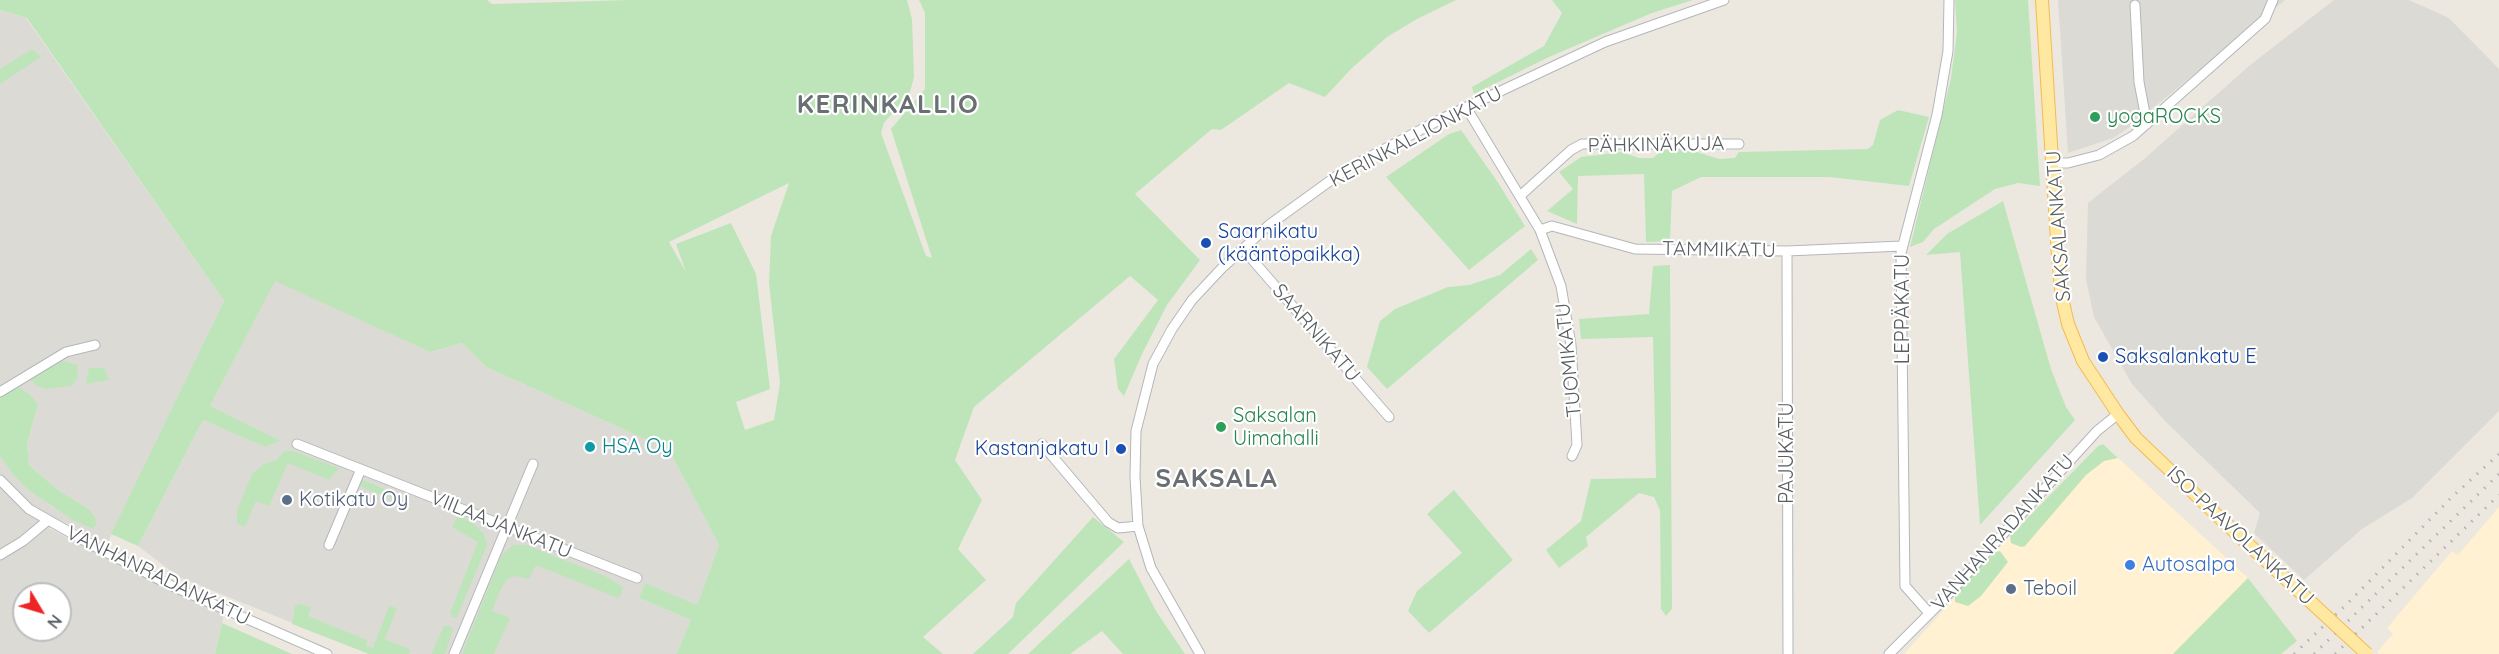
<!DOCTYPE html>
<meta charset="utf-8">
<style>
body{margin:0}
#map{position:relative;width:2499px;height:654px;overflow:hidden;background:#ece8df;font-family:Quicksand,sans-serif}
canvas{display:block}
.north{position:absolute;left:12px;top:582px;width:60px;height:60px;box-sizing:border-box;background:#fff;border:2px solid #bcbec0;border-radius:50%;rotate:128deg;font-size:16px;font-weight:700;line-height:24px;text-align:center;color:#585d61}
.north::after{content:'';display:block;margin:auto;width:21px;height:27px;background:#ed2524;clip-path:polygon(50% 0,100% 100%,50% 72%,0 100%)}
</style>
<div id="map">
<canvas width="2499" height="654"></canvas>
<div class="north">N</div>
</div>
<script>
const g = document.querySelector('canvas').getContext('2d');
g.lineJoin = 'round';
function fill(path, color) { g.fillStyle = color; g.fill(path, 'evenodd'); }
const poly = rows => new Path2D(rows.map(r => 'M' + r).join(''));
function stroke(path, color, width, dash) { g.strokeStyle = color; g.lineWidth = width; g.lineCap = dash ? 'butt' : 'round'; g.setLineDash(dash || []); g.stroke(path); }
function write(font, color, halo, rows, align = 'center') {
  g.font = font + ' Quicksand,sans-serif'; g.lineWidth = 4.5; g.setLineDash([]); g.textBaseline = 'middle'; g.strokeStyle = halo; g.fillStyle = color; for (const [text, x, y, turn = 0] of rows) {
    g.save(); g.translate(x, y); g.rotate((+turn || 0) * Math.PI / 180); g.textAlign = isNaN(turn) ? turn : align; if (halo) g.strokeText(text, 0, 0); g.fillText(text, 0, 0); g.restore();
  }
}
const commercial = poly([
 [2103,444,2248,578,2173,654,1904,654,2010,536,2098,446],
 [2499,507,2499,654,2379,654,2377,652,2393,634,2387,628,2452,551,2458,555]
]);
const industrial = poly([
 [2058,0,2285,0,2130,127,2113,138,2068,153],
 [2334,0,2409,0,2449,18,2499,69,2499,411,2412,498,2362,529,2304,580,2254,533,2260,513,2166,422,2132,384,2094,317,2086,279,2088,203,2144,159,2249,66],
 [0,10,26,18,224,301,107,544,60,520,49,528,131,572,224,614,215,654,0,654,0,456,14,476,53,507,87,508,57,489,29,465,27,444,38,404,17,387,0,397],
 [24,594,60,594,60,630,24,630],
 [275,280,430,352,462,343,486,367,669,450,719,545,697,605,645,584,639,598,691,620,676,654,369,654,179,577,138,546,203,420,265,447,280,441,210,406]
]);
const green = poly([
 [0,0,487,0,492,4,630,0,907,0,912,19,914,77,910,92,884,123,881,133,926,256,932,258,891,129,925,89,925,13,919,0,1456,0,1417,19,1387,37,1351,69,1325,97,1289,83,1221,130,1212,129,1135,194,1200,260,1167,305,1142,354,1124,396,1118,389,1114,359,1158,300,1130,276,974,407,955,460,982,500,958,549,986,580,923,637,943,654,676,654,691,620,639,598,645,583,697,605,719,545,669,450,486,367,462,343,430,352,275,281,210,406,281,441,265,447,203,420,138,546,111,534,224,301,27,18,0,10],
 [789,183,771,236,769,283,780,383,774,420,745,430,736,402,770,389,756,274,731,223,676,244,686,272,669,242],
 [1552,0,1693,0,1652,13,1549,57,1474,94,1472,87,1544,46,1562,13],
 [1955,0,2028,0,2040,186,2018,183,1995,189,1934,229,1923,242,1910,247,1951,78,1957,32],
 [32,49,41,57,0,84,0,69],
 [1898,110,1929,117,1909,186,1829,177,1701,177,1672,191,1670,241,1646,242,1644,174,1578,176,1577,224,1547,211,1573,189,1559,172,1581,157,1621,152,1639,158,1653,158,1663,150,1691,150,1719,159,1735,158,1739,152,1868,149,1873,145,1880,120],
 [1461,130,1497,181,1525,226,1469,270,1386,177,1449,134],
 [2003,201,2051,369,2066,407,2075,420,1980,525,1960,252,1926,255,1947,234],
 [1531,249,1538,260,1387,389,1367,367,1380,321,1395,309,1448,287,1469,285,1500,275],
 [1670,265,1672,609,1666,616,1661,609,1660,510,1654,497,1639,493,1586,537,1588,546,1559,568,1546,550,1581,521,1591,479,1656,478,1653,337,1581,339,1579,319,1649,314,1653,266],
 [63,361,77,365,78,378,71,386,46,389,37,386,28,378],
 [89,368,104,368,109,380,86,384],
 [17,386,29,394,38,404,27,444,29,465,57,489,87,508,95,517,96,525,93,529,73,520,30,491,14,476,0,456,0,397],
 [2103,444,2118,458,2104,461,2086,475,2025,546,2021,547,2011,543,2010,536,2098,446],
 [284,451,293,451,339,468,329,480,288,463,269,506,256,501,245,527,237,524,237,511,252,474,264,464,277,460],
 [361,479,396,494,391,498,373,492,360,486],
 [1454,490,1513,560,1429,633,1408,611,1417,591,1462,553,1427,514],
 [458,516,473,523,484,534,487,545,457,617,452,617,450,613,478,542,452,527],
 [1093,517,1124,542,1008,654,973,654,1013,617,1016,603],
 [513,545,526,545,605,576,623,587,621,594,618,598,536,565,529,579,516,576,507,579,499,593,492,611,510,618,494,654,462,654,501,556],
 [2000,551,2008,562,1981,596,1968,606,1955,602,1955,594,1958,590,1995,552],
 [1129,559,1156,611,1185,654,1123,654,1102,631,1070,654,1028,654],
 [2248,578,2297,641,2281,654,2173,654],
 [299,604,311,607,308,616,367,640,366,646,373,648,389,606,397,608,385,639,411,650,409,654,369,654,292,624,295,606],
 [222,623,292,654,215,654],
 [444,626,450,626,453,629,445,654,431,654]
]);
const minor = poly([
 [2135,5,2139,82,2147,124],
 [1466,107,1540,230,1561,286,1571,345,1577,445,1572,456],
 [2053,163,2068,163,2099,155,2133,136,2265,19,2273,0],
 [1520,196,1571,150,1582,144,1739,144],
 [1540,230,1552,226,1635,249,1787,251,1902,246],
 [1243,249,1389,417],
 [1787,251,1788,654],
 [0,392,66,352,95,345],
 [297,444,637,578],
 [1042,444,1108,522,1118,528,1138,526],
 [0,480,29,509,94,546,172,586,327,654],
 [329,545,361,469],
 [0,555,23,541,47,521],
 [1929,613,1905,586,1901,253,1937,115,1948,51,1949,0],
 [454,654,533,464],
 [1200,654,1151,568,1138,526,1135,477,1136,431,1153,364,1172,329,1192,300,1221,269,1269,225,1345,170,1441,119,1605,42,1724,0],
 [1889,654,1941,602,2097,431,2118,414]
]);
const major = poly([
 [2042,0,2058,257,2062,298,2068,324,2083,361,2118,414,2136,438,2222,520]
]);
const rail = poly([
 [2294,654,2348,603,2453,496,2499,454],
 [2314,654,2499,474],
 [2335,654,2499,495]
]);
const majorBridge = poly([
 [2222,520,2367,654]
]);
const markers = [
 [2095,117,6,"#2e9e5b"],
 [1206,243,6,"#1a4fb4"],
 [2103,357,6,"#1a4fb4"],
 [1221,427,6,"#2e9e5b"],
 [590,447,6,"#0f9aa8"],
 [1121,449,6,"#1a4fb4"],
 [287,500,6,"#5c6f8a"],
 [2130,565,6,"#3f7fe0"],
 [2011,589,6,"#5c6f8a"]
];
const leisureNames = [
 ["yogaROCKS",2107,117],
 ["Saksalan",1233,416],
 ["Uimahalli",1233,439]
];
const streetNames = [
 ["KERINKALLIONKATU",1416,137,-28],
 ["PÄHKINÄKUJA",1656,145,-1],
 ["SAKSALANKATU",2059,226,-94],
 ["TAMMIKATU",1719,250,1],
 ["LEPPÄKATU",1903,309,-90],
 ["SAARNIKATU",1316,333,49],
 ["TUOMIKATU",1569,360,-96],
 ["PAJUKATU",1787,453,-90],
 ["VIILAAJANKATU",501,525,22],
 ["VANHANRADANKATU",2003,533,-48],
 ["ISO-PAAVOLANKATU",2240,536,43],
 ["VANHANRADANKATU",158,576,26]
];
const transitNames = [
 ["Saarnikatu",1218,232],
 ["(kääntöpaikka)",1218,255],
 ["Saksalankatu E",2115,357],
 ["Kastanjakatu I",1109,449,"right"]
];
const cultureNames = [
 ["HSA Oy",602,447]
];
const serviceNames = [
 ["Kotikatu Oy",299,500],
 ["Teboil",2023,589]
];
const shopNames = [
 ["Autosalpa",2142,565]
];
const districtNames = [
 ["KERINKALLIO",888,105],
 ["SAKSALA",1217,479]
];
fill(commercial, '#fff1d2');
fill(industrial, '#dcdad4');
fill(green, '#bee5ba');
stroke(minor, '#b3b7bb', 11);
stroke(major, '#f5ba50', 14);
stroke(minor, '#fff', 9);
stroke(major, '#ffe9a2', 12);
stroke(rail, '#b1b2b2', 3, [1.5, 8]);
stroke(majorBridge, '#f5ba50', 14, []);
stroke(majorBridge, '#ffe9a2', 12);
for (const [x, y, r, color] of markers) { const dot = new Path2D(); dot.arc(x, y, r, 0, 2 * Math.PI); g.fillStyle = color; g.fill(dot); stroke(dot, '#fff', 2); }
write('20px', '#27864d', '#fff', leisureNames, 'left');
write('20px', '#585d61', '#fff', streetNames);
write('20px', '#164399', '#fff', transitNames, 'left');
write('20px', '#0d838f', '#fff', cultureNames, 'left');
write('20px', '#4e5e75', '#fff', serviceNames, 'left');
write('20px', '#366cbe', '#fff', shopNames, 'left');
g.letterSpacing = '1.5px';
write('bold 26px', '#696f73', '#fff', districtNames);
g.letterSpacing = '0px';
</script>
